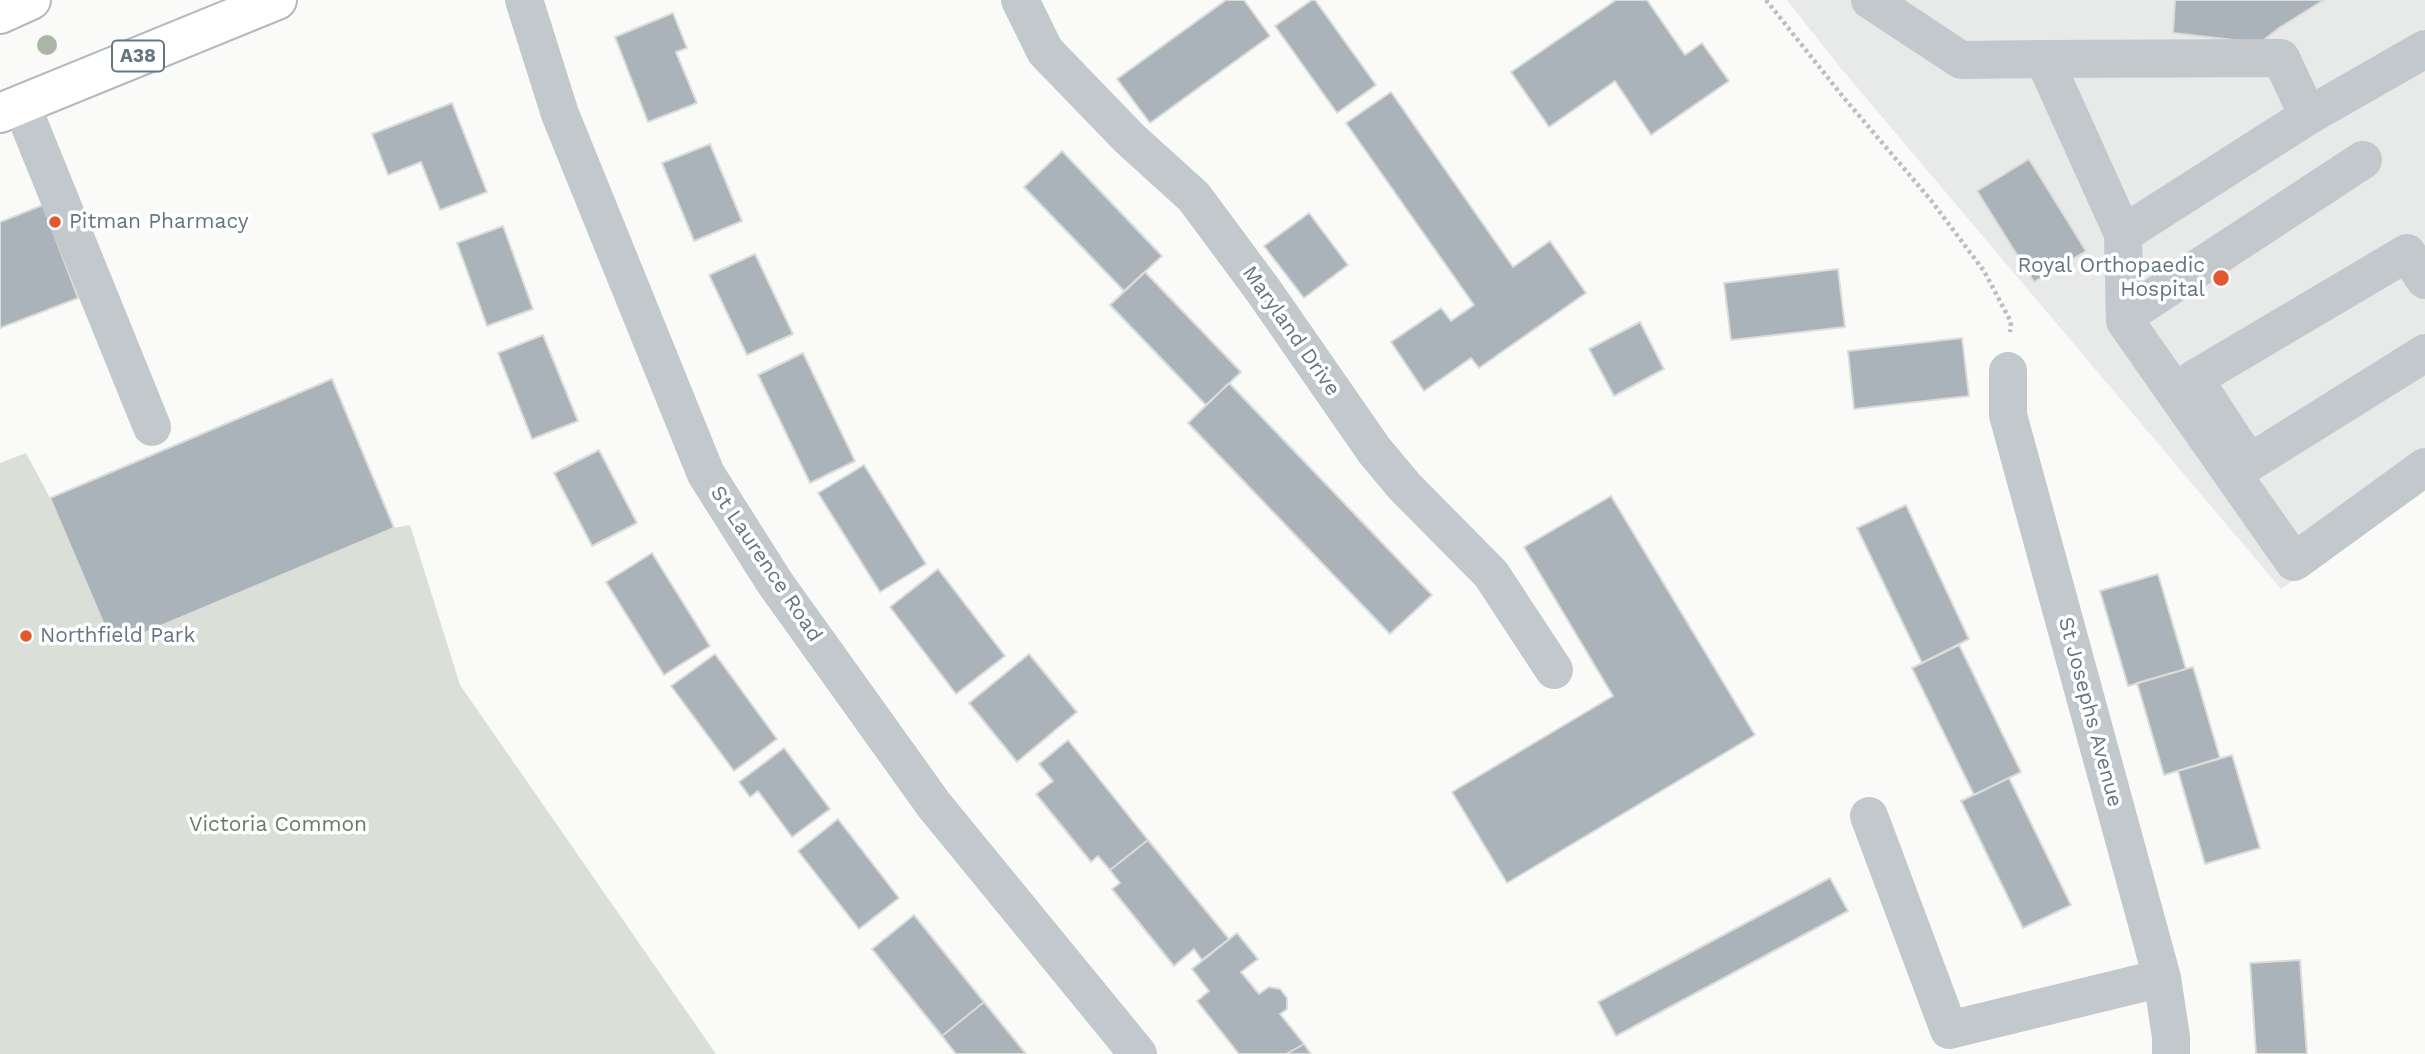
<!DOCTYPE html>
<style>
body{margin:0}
canvas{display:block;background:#fafaf8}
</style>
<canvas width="2425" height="1054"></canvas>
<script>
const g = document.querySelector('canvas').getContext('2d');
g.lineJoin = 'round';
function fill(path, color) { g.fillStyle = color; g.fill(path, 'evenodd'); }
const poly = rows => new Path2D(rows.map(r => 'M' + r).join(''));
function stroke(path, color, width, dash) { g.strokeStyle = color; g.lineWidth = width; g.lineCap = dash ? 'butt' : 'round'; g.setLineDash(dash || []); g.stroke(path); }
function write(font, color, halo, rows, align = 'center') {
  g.font = font + ' "Work Sans",sans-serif'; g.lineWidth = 7; g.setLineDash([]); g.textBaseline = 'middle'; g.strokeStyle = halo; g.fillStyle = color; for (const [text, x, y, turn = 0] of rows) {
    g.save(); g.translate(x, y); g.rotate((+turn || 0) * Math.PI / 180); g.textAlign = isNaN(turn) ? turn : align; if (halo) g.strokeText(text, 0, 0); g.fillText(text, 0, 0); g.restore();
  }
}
const built = poly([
 [1787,0,2425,0,2425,489,2281,589,1839,66]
]);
const green = poly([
 [26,453,50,498,113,646,394,528,410,525,460,685,716,1054,0,1054,0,463]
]);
const building = poly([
 [1226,0,1244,0,1270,36,1150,123,1117,79,1226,0],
 [1312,0,1315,0,1376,85,1337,113,1275,26,1312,0],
 [1616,0,1647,0,1685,55,1702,43,1729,81,1651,135,1615,81,1549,127,1511,72,1616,0],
 [2175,0,2324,0,2279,28,2260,43,2173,33,2175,0],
 [673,13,687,48,676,52,697,103,648,122,615,37,673,13],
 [1391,92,1513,267,1550,241,1586,293,1479,368,1471,358,1424,391,1391,342,1441,308,1451,321,1474,305,1346,123,1391,92],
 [452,103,487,192,440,210,421,162,388,175,372,134,452,103],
 [710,144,742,221,694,241,662,163,710,144],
 [1062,151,1162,256,1124,291,1024,187,1062,151],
 [2029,159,2086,251,2034,282,1977,191,2029,159],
 [43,205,78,298,0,328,0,222,43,205],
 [1309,213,1348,265,1304,298,1264,246,1309,213],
 [503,226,533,309,487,326,457,243,503,226],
 [755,254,793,334,747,355,709,275,755,254],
 [1838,269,1845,327,1731,340,1724,283,1838,269],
 [1145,272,1241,372,1206,405,1110,305,1145,272],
 [1640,322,1664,369,1614,396,1589,349,1640,322],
 [543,335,578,421,532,439,498,353,543,335],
 [1962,338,1969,396,1854,409,1848,351,1962,338],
 [803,353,855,461,810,483,758,375,803,353],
 [332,379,394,528,113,646,50,498,332,379],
 [1229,383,1432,595,1390,634,1188,423,1229,383],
 [599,450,637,523,592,546,554,473,599,450],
 [864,465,926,564,880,592,818,493,864,465],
 [1611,496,1755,735,1507,883,1452,792,1613,696,1524,547,1611,496],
 [1906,505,1969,639,1922,663,1857,528,1906,505],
 [652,553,710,646,664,675,606,582,652,553],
 [938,569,1005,656,956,694,890,607,938,569],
 [2158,574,2186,669,2128,686,2100,591,2158,574],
 [1959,645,2021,772,1974,795,1912,668,1959,645],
 [715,654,777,739,734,771,671,686,715,654],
 [1029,654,1077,712,1017,762,969,703,1029,654],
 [2193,667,2220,758,2164,775,2137,683,2193,667],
 [1068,740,1148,840,1110,870,1098,856,1091,862,1036,794,1053,781,1039,764,1068,740],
 [784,748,830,809,792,837,758,791,750,797,739,782,784,748],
 [2232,755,2260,848,2205,864,2178,771,2232,755],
 [2009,778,2071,905,2023,928,1961,801,2009,778],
 [838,819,899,898,859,929,798,851,838,819],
 [1148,840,1229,939,1202,960,1194,949,1174,966,1112,889,1120,883,1110,870,1148,840],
 [1830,878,1848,911,1616,1036,1598,1002,1830,878],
 [914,915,984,1002,942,1036,872,949,914,915],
 [1237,933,1258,959,1241,972,1259,994,1269,987,1280,989,1287,998,1287,1009,1280,1014,1304,1044,1286,1054,1239,1054,1197,1001,1209,991,1192,969,1237,933],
 [2300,960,2307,1054,2256,1054,2250,963,2300,960],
 [984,1002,1026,1054,956,1054,942,1036,984,1002],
 [1304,1044,1311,1054,1286,1054,1304,1044]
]);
const path = poly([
 [1766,0,1844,98,1930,199,1984,271,2011,322,2010,332]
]);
const minor = poly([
 [524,0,560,114,706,474,775,583,934,805,1138,1054],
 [1020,0,1045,51,1129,138,1194,197,1263,290,1374,450,1404,486,1491,574,1554,670],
 [1870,0,1961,60,2044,59,2123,234,2125,321,2294,562,2425,467],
 [2044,59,2281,58,2308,116,2123,234],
 [21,104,152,427],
 [2308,116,2425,49],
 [2425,280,2407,253,2194,379,2249,463,2425,353],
 [2125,316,2363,160],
 [2008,371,2008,415,2162,978,2171,1037,2171,1054],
 [1869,816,1949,1030,2162,978]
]);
const highway = poly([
 [0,14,31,0],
 [0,113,277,0]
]);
const trees = [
 [47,45]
];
const markers = [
 [55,222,7,"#e4572e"],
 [2221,278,9,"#e4572e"],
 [26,636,7,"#e4572e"]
];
const shields = [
 [138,56,52]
];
const shieldNames = [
 ["A38",138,56]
];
const poiNames = [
 ["Pitman Pharmacy",69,222],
 ["Royal Orthopaedic",2205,266,"right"],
 ["Hospital",2205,290,"right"],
 ["Northfield Park",40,636]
];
const streetNames = [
 ["Maryland Drive",1291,331,55],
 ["St Laurence Road",766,564,56],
 ["St Josephs Avenue",2090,712,75]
];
const parkNames = [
 ["Victoria Common",278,825]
];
fill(built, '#e8e9e9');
fill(green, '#dadfd7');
fill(building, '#aab3b9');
stroke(building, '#dcdcda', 2);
stroke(highway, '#b4b9bd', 42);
stroke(path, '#bbbfc2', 4.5, [3.5, 3.5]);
stroke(minor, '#c3c8cc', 38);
stroke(highway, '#fff', 38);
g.fillStyle = '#aab4a7';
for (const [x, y] of trees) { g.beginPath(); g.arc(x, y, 10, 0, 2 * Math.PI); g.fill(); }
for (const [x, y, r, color] of markers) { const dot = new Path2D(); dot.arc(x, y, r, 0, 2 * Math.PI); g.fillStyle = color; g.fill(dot); stroke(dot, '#fff', 2.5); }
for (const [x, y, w] of shields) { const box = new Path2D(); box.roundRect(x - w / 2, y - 15.5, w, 31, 5); g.fillStyle = '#fff'; g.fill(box); stroke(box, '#657683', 2); }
write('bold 19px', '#657683', null, shieldNames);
write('21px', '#657683', '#fff', poiNames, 'left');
write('21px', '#657683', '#fff', streetNames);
write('21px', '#687a64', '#fff', parkNames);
</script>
